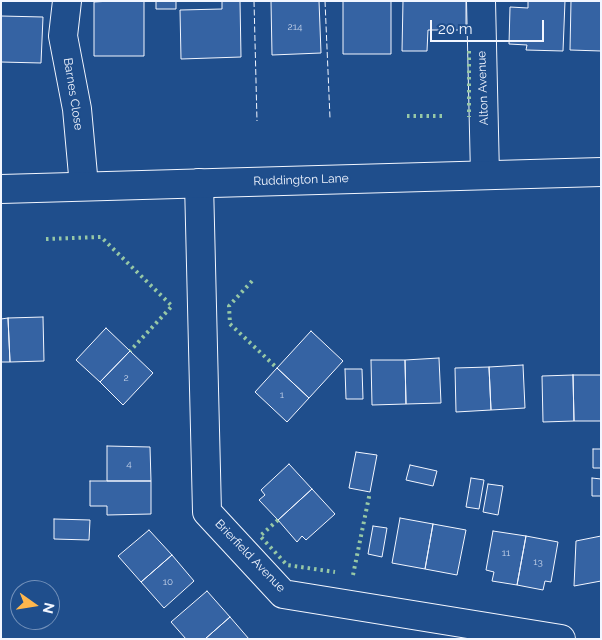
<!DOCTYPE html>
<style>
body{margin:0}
#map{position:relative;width:602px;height:640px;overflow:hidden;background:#1f4e8c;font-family:Raleway,sans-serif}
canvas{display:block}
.frame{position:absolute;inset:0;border:2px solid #f2f6ff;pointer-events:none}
.north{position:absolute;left:10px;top:580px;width:50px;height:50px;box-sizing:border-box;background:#1f4e8c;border:1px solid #7391ba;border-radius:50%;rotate:103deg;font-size:14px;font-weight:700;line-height:20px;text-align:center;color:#f2f6ff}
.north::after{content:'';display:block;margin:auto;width:18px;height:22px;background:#ffb74d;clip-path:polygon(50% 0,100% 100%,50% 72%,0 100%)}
.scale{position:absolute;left:430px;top:20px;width:114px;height:22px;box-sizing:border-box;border:2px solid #f2f6ff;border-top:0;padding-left:6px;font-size:15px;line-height:18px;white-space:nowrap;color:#f2f6ff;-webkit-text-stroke:4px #1f4e8c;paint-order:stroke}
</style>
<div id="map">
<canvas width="602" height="640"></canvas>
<div class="frame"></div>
<div class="north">N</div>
<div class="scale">20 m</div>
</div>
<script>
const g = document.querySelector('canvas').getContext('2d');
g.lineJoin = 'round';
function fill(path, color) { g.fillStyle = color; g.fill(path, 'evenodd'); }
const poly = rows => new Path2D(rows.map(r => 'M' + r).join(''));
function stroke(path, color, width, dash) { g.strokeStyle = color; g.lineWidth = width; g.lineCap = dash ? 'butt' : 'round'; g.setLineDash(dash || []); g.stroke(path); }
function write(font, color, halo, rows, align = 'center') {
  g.font = font + ' Raleway,sans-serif'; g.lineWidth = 4; g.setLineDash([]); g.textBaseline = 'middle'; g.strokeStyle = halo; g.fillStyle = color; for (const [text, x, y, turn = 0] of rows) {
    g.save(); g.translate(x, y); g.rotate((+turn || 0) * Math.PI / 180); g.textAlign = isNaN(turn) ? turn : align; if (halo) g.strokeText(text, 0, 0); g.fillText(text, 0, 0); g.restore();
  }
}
const building = poly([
 [111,1,144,1,144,56,94,56,94,2,111,1],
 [156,1,176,1,176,9,156,9,156,1],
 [222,1,240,1,241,57,181,59,180,10,222,9,222,1],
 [271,1,319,1,321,53,272,55,271,1],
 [343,1,391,1,391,54,343,54,343,1],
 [403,1,466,1,466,30,428,30,427,51,402,51,403,1],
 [528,1,565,1,563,51,526,50,527,45,509,44,510,7,528,8,528,1],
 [571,1,601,1,601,51,570,50,571,1],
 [1,16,43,17,41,63,1,62,1,16],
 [43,317,44,361,10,362,8,318,43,317],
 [8,318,10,362,1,362,1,319,8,318],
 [106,328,130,351,100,382,76,360,106,328],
 [311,331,343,361,309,398,277,368,311,331],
 [130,351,153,373,123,405,100,382,130,351],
 [439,358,441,403,406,404,405,360,439,358],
 [371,360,405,360,406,404,372,405,371,360],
 [523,365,525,408,491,410,489,367,523,365],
 [489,367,491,410,456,412,455,368,489,367],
 [277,368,309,398,287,422,255,392,277,368],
 [345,369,362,369,363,399,346,399,345,369],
 [573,375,601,375,601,421,574,421,573,375],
 [573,375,574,421,543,422,542,376,573,375],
 [107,446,150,447,151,481,107,481,107,446],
 [593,449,601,449,601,468,593,468,593,449],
 [356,452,377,455,370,492,349,488,356,452],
 [289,464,312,489,278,520,259,500,265,495,261,490,289,464],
 [410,465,437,471,433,486,406,480,410,465],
 [471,478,484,480,479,509,466,507,471,478],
 [592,478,601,479,601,496,592,496,592,478],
 [90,481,151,481,151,514,107,515,107,506,90,506,90,481],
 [488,484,503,486,498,515,483,512,488,484],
 [312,489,335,514,306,540,302,536,297,542,278,520,312,489],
 [400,518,433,524,425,569,392,563,400,518],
 [54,519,90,520,89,540,54,539,54,519],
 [433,524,466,530,457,575,425,569,433,524],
 [373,526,387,528,382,557,368,554,373,526],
 [149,530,172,555,141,582,118,556,149,530],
 [493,531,526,536,517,585,492,581,494,572,486,570,493,531],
 [526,536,558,542,551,582,545,581,543,590,517,585,526,536],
 [601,536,601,581,574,586,576,541,601,536],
 [172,555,194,581,164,608,141,582,172,555],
 [207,591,230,617,205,639,186,639,171,622,207,591],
 [230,617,249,639,205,639,230,617]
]);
const street = poly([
 [67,1,63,36,77,109,84,186],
 [481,1,485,175],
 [199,183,207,512,283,594,561,639]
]);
const secondary = poly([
 [1,189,601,172]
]);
const hedge = poly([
 [469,51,469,117],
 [407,116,445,116],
 [46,239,101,237,172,306,130,351],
 [252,281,229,306,230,324,277,368],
 [278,520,260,536,287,565,335,572],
 [353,575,370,492]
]);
const fence = poly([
 [254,1,257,121],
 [325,1,330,118]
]);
const numberNames = [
 ["214",295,27],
 ["2",126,378],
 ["1",282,395],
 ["4",129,464],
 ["11",506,553],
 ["13",538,562],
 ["10",168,582]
];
const streetNames = [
 ["Alton Avenue",483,88,-92],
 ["Barnes Close",73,94,81],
 ["Ruddington Lane",301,180,-2],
 ["Brierfield Avenue",250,556,46]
];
fill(building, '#3563a3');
stroke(building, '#f2f6ff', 1);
stroke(street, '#f2f6ff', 30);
stroke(secondary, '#f2f6ff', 30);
stroke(street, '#1f4e8c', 28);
stroke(secondary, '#1f4e8c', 28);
stroke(hedge, '#97c8a6', 4, [2.5, 4]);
stroke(fence, '#f2f6ff', 1, [6, 2.5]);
write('10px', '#c3d1e8', null, numberNames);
write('12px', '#f2f6ff', '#1f4e8c', streetNames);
</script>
